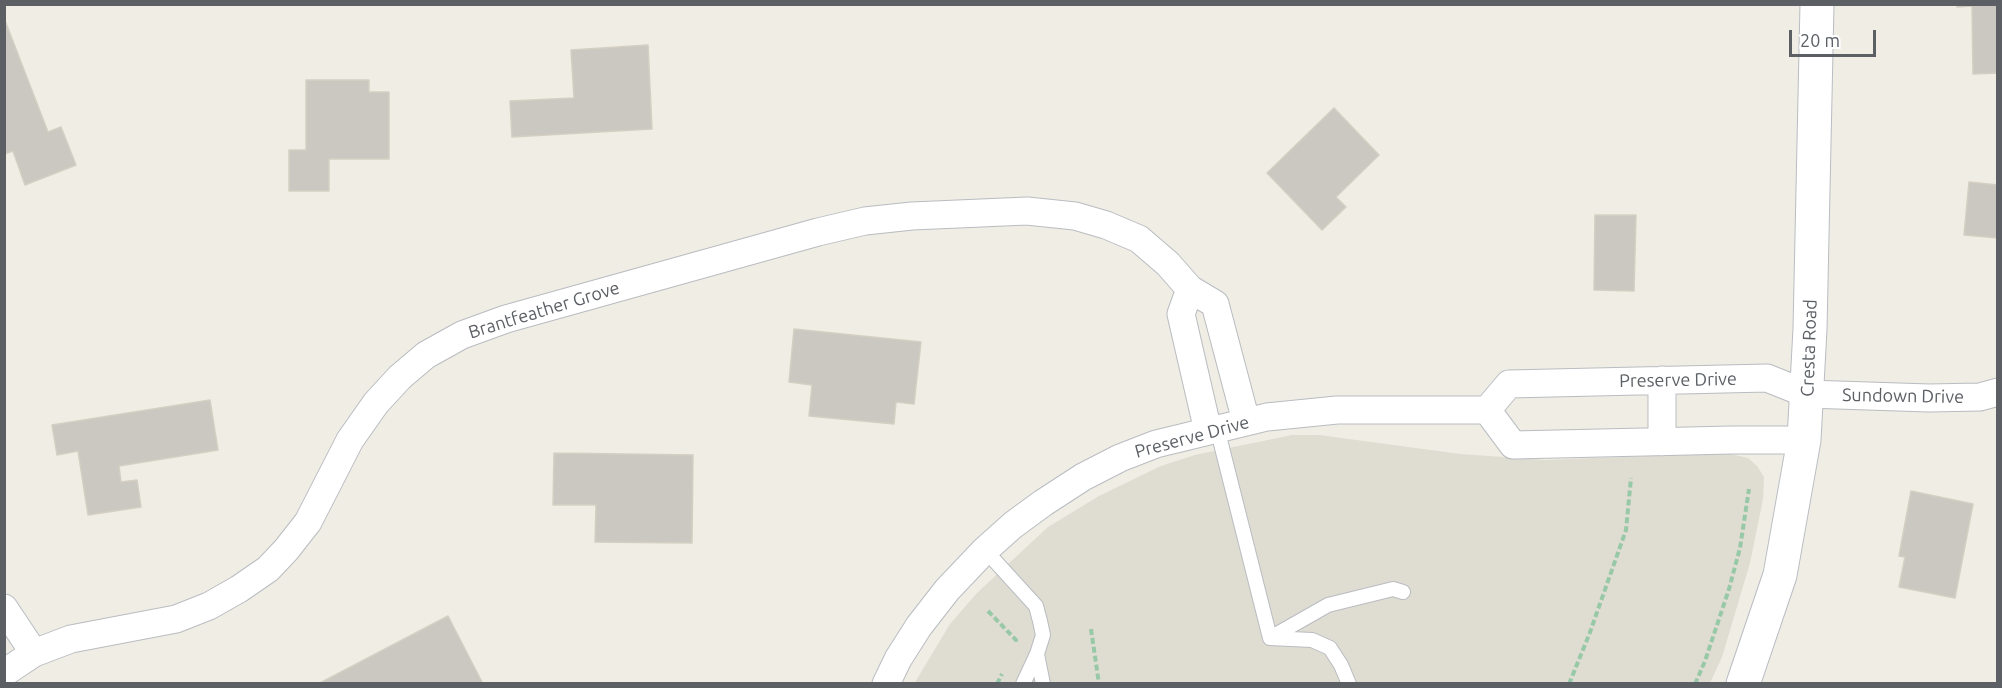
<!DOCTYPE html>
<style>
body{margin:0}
#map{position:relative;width:2002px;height:688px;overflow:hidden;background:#efede4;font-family:Ubuntu,sans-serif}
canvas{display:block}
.frame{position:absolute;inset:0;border:6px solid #5c6065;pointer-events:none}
.scale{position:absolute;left:1789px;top:30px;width:87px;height:27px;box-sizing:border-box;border:3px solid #5c6065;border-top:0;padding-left:8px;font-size:18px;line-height:21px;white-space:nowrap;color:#5c6065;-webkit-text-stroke:4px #fff;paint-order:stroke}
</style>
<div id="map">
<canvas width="2002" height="688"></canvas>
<div class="frame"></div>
<div class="scale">20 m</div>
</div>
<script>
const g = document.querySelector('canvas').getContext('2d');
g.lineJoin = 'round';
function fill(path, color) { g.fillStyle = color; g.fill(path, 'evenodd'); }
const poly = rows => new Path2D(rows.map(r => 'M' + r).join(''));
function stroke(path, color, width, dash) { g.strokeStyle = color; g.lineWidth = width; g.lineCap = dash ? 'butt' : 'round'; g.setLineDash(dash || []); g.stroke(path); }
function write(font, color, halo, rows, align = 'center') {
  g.font = font + ' Ubuntu,sans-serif'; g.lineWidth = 6; g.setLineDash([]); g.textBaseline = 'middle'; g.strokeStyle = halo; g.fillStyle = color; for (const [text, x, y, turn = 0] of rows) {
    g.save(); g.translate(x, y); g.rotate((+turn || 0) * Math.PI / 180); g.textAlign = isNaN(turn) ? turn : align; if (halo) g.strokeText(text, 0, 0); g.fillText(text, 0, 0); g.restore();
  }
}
const education = poly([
 [1292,435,1319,435,1460,454,1545,460,1726,453,1748,458,1757,466,1764,477,1763,499,1750,563,1722,657,1710,683,914,684,950,624,977,593,1048,527,1099,496,1161,466,1195,455]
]);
const building = poly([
 [1957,4,1998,4,1998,73,1973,74,1972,6,1957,7,1957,4],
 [4,18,48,132,61,127,76,165,25,185,13,151,4,154,4,18],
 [648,45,652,129,512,137,510,101,574,98,571,50,648,45],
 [306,80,369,80,369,92,389,92,389,159,329,159,329,191,289,191,289,150,306,150,306,80],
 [1334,108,1379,155,1336,197,1346,207,1322,230,1267,173,1334,108],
 [1969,182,1998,185,1998,238,1964,235,1969,182],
 [1595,215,1636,215,1634,291,1594,290,1595,215],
 [794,329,921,342,914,404,896,402,894,424,809,416,812,385,789,382,794,329],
 [210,400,218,450,119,466,121,482,137,480,141,507,88,515,78,451,57,455,52,425,210,400],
 [554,453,693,455,692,543,595,542,596,505,553,505,554,453],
 [1911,491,1973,504,1955,598,1899,587,1905,557,1899,556,1911,491],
 [448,616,483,684,320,684,320,683,448,616]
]);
const path = poly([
 [988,611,1016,640,1016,642],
 [1091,629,1099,684],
 [997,684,1002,674],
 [1569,684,1589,635,1626,530,1631,478],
 [1695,684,1705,661,1729,589,1740,548,1749,489]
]);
const service = poly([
 [1217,428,1270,638],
 [985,550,1036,606,1040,621,1043,635,1037,654,1023,684],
 [1270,638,1328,605,1393,589,1403,592],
 [1270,638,1312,640,1330,648,1341,665,1349,684],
 [1037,654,1043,684]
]);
const minor = poly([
 [1190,289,1181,314,1208,431],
 [1662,380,1662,442],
 [1487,410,1509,384,1767,378,1807,394,1929,398,1980,397,1998,392],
 [1487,410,1513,445,1732,440,1804,440],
 [4,608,34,653],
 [4,673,34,653,71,639,176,619,209,606,239,589,268,569,286,550,308,522,350,440,376,403,400,377,426,355,462,335,506,319,818,232,865,221,912,216,1027,211,1075,216,1106,225,1139,239,1168,264,1190,289,1215,304,1246,421],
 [886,684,898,659,919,626,947,590,985,550,1013,525,1043,503,1083,477,1120,458,1156,444,1267,417,1337,410,1487,410]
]);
const secondary = poly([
 [1743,684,1780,575,1804,440,1810,329,1817,4]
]);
const streetNames = [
 ["Brantfeather Grove",544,310,-17],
 ["Cresta Road",1809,348,-88],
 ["Preserve Drive",1678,380,-1],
 ["Sundown Drive",1903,396,1],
 ["Preserve Drive",1192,437,-15]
];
fill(education, '#dfdcd2');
fill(building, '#cac8c1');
stroke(building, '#d4cfc2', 1.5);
stroke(service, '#b9bcc1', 16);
stroke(minor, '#b9bcc1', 29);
stroke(secondary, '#b9bdc3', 35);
stroke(path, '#98c9a7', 4, [6, 3]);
stroke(service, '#fff', 14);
stroke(minor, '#fff', 27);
stroke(secondary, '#fff', 33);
write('18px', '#5c6065', '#fff', streetNames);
</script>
